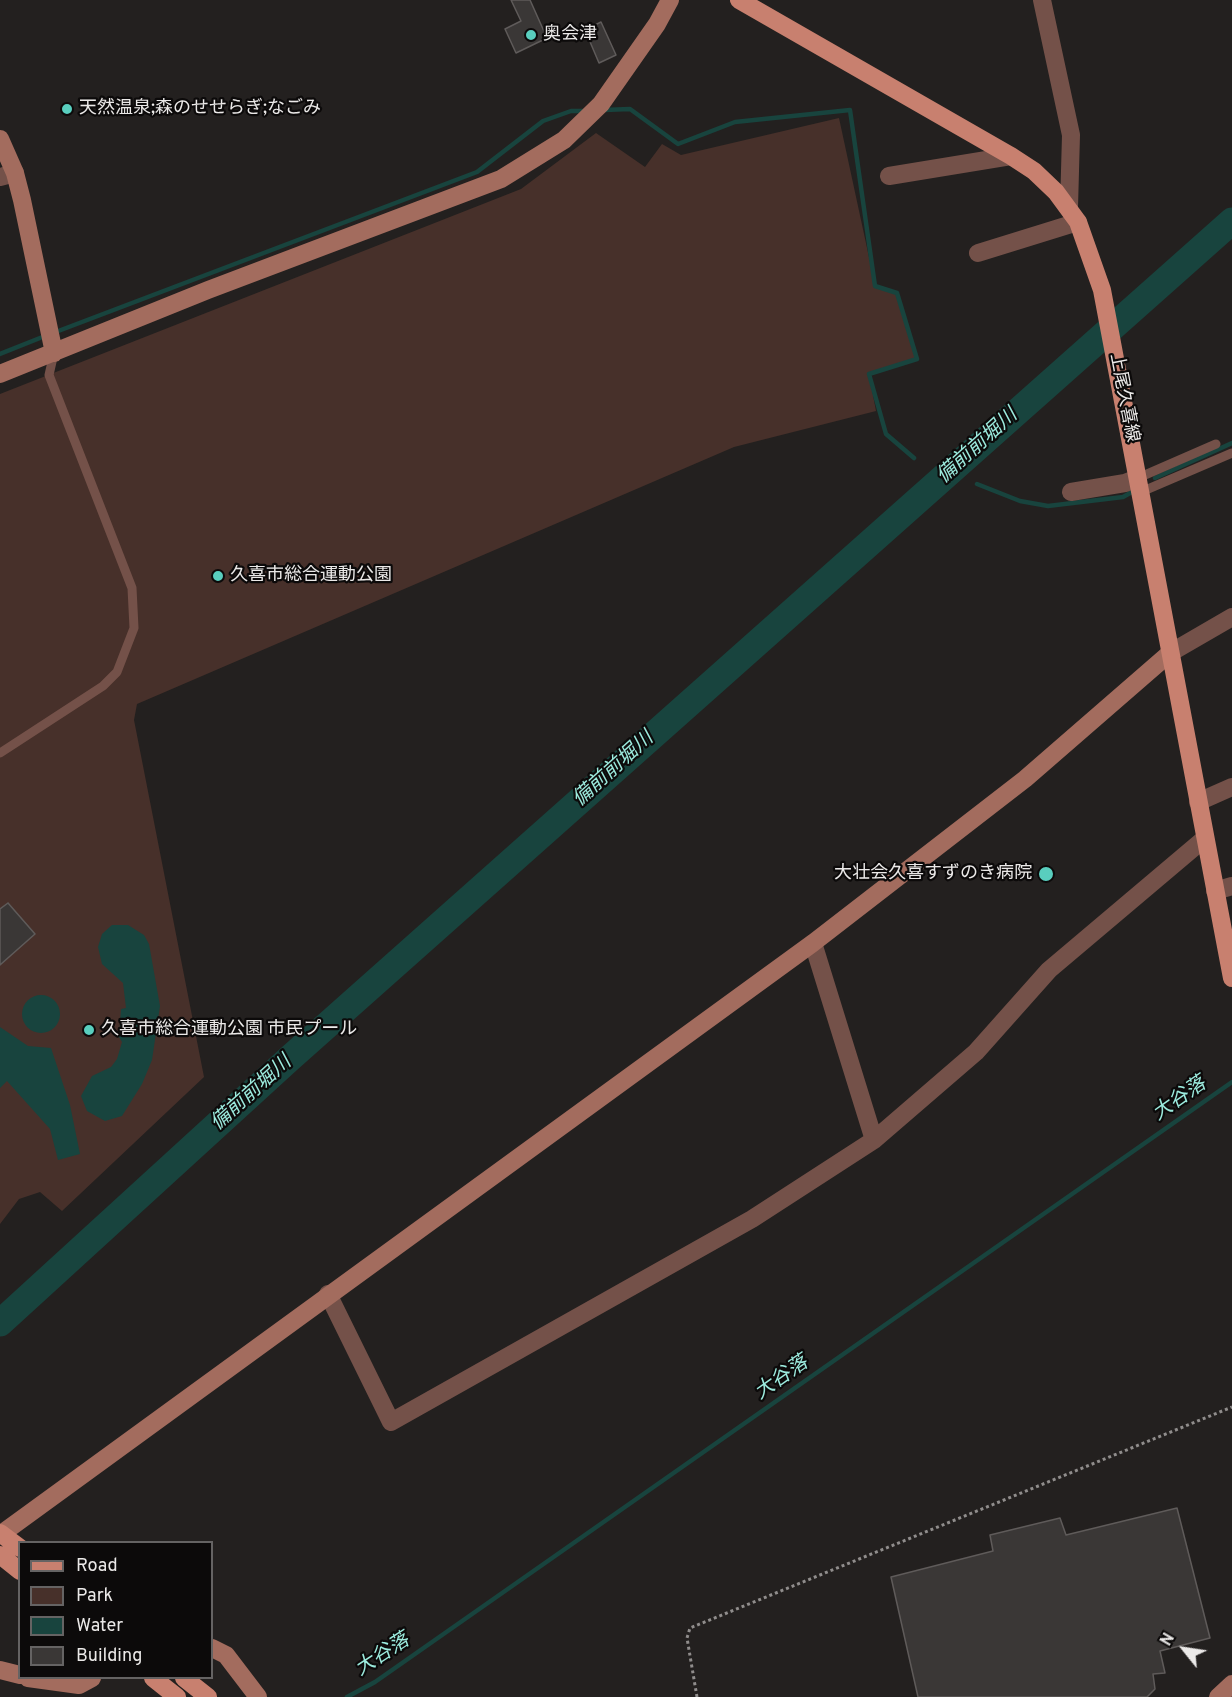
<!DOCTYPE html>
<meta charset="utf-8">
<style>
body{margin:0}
#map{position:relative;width:1232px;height:1697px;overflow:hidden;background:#23201f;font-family:Overpass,sans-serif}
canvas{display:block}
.legend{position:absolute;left:18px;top:1541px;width:195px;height:138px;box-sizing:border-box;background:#0c0a0a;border:2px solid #656363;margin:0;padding:8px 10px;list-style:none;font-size:18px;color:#ebe9e8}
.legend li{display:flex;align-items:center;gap:12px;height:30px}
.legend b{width:30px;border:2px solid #656363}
.north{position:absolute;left:1154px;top:1619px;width:60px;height:60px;-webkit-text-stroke:4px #0c0a0a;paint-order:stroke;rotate:300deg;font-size:16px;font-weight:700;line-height:24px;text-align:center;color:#ebe9e8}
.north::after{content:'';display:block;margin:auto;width:21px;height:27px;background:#ebe9e8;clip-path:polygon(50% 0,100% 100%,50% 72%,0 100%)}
</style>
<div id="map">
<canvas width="1232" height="1697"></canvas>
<ul class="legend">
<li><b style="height:8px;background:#c8806f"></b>Road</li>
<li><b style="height:16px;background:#47302a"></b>Park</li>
<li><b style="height:16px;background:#18443e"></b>Water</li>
<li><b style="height:16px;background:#3a3736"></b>Building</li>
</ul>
<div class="north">N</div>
</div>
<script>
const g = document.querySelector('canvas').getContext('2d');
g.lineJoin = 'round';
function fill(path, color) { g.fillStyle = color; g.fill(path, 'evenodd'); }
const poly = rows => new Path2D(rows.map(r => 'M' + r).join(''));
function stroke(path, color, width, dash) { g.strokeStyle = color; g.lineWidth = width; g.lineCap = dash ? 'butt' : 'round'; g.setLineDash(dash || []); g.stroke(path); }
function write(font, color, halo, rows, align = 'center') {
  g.font = font + ' Overpass,"Noto Sans JP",sans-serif'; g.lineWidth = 4.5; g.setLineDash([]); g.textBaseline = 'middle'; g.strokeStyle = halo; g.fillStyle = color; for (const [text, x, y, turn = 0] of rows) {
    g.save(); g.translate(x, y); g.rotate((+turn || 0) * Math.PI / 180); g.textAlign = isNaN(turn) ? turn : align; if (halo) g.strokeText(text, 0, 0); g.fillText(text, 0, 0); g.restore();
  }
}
const green = poly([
 [839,118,875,285,897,293,917,359,869,374,876,411,734,447,137,704,134,720,204,1077,62,1211,40,1192,19,1199,0,1224,0,394,521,189,596,133,645,167,662,144,681,155]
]);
const water = poly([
 [112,925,128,925,144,935,149,944,160,1006,152,1060,142,1084,122,1116,105,1121,87,1111,81,1096,92,1076,111,1067,117,1059,122,1042,119,1037,121,1009,126,1008,123,983,102,964,98,947,102,934],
 '22 1014a19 19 0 1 1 38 0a19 19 0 1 1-38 0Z',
 [0,1027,28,1046,51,1048,70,1105,80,1154,58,1160,50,1129,7,1081,0,1088]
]);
const stream = poly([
 [604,110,630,109,678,144,735,122,850,110,875,286,897,293,917,359,869,374,886,434,914,458],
 [53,333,477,172,543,121,571,111,587,111],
 [0,354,45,336],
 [1155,478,1232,443],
 [977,484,1020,501,1048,506,1123,497,1132,492],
 [347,1697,375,1682,1232,1082]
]);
const river = poly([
 [0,1323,289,1059,1232,221]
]);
const building = poly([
 [511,0,530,0,547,38,516,53,505,29,521,21,511,0],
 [601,22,616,55,599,63,585,30,601,22],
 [8,903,35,934,0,965,0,909,8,903],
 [1177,1508,1210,1638,1160,1651,1165,1673,1153,1674,1155,1689,1147,1697,918,1697,891,1577,993,1551,990,1535,1060,1518,1066,1535,1177,1508]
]);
const path = poly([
 [697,1697,687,1638,690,1628,1232,1407]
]);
const lane = poly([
 [1138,478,1216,444],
 [1141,492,1232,453],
 [0,753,103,686,117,672,134,628,132,588,49,375,54,353]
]);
const street = poly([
 [1042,0,1071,135,1069,207],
 [889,176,1011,156],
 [0,177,15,173],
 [978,253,1078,222],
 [1071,492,1125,483,1138,478],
 [1170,653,1232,617],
 [1198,802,1232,787],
 [1215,891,1232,886],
 [813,943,874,1140],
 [328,1294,391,1422,752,1219,874,1140,976,1052,1049,970,1204,839]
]);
const secondary = poly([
 [0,139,15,173,22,200,54,353],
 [0,374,208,290,501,179,564,140,601,104,657,24,670,0],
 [0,1535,813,943,1025,779,1170,653],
 [212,1648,226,1655,258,1697],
 [0,1670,20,1675],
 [28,1678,79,1685,92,1678],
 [1218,1697,1232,1684]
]);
const primary = poly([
 [739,0,1011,156,1034,171,1056,192,1078,222,1102,290,1232,978],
 [0,1533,20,1548],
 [0,1555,20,1571],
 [153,1678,177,1697],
 [184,1678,208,1697]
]);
const markers = [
 [531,35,6,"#59cebe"],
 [67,109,6,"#59cebe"],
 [218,576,6,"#59cebe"],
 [1046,874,8,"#59cebe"],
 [89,1030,6,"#59cebe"]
];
const poiNames = [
 ["奥会津",543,35],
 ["天然温泉;森のせせらぎ;なごみ",79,109],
 ["久喜市総合運動公園",230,576],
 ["大壮会久喜すずのき病院",1032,874,"right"],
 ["久喜市総合運動公園 市民プール",101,1030]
];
const streetNames = [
 ["上尾久喜線",1123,398,79]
];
const waterNames = [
 ["備前前堀川",978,447,-42],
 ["備前前堀川",614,770,-42],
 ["備前前堀川",252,1094,-42],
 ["大谷落",1180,1100,-35],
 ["大谷落",782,1379,-35],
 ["大谷落",383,1656,-33]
];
fill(green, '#47302a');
fill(water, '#18443e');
stroke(stream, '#18443e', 4.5);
stroke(river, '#18443e', 27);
fill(building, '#3a3736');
stroke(building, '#5f5b5a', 1.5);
stroke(path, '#908d8c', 3, [3, 3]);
stroke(lane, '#745149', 9);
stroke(street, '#745149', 18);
stroke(secondary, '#a36c5e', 18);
stroke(primary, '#c8806f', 18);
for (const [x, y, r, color] of markers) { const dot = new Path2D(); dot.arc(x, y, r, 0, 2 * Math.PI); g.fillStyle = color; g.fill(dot); stroke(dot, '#0c0a0a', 2); }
write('18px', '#ebe9e8', '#0c0a0a', poiNames, 'left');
write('18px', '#ebe9e8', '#0c0a0a', streetNames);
write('italic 20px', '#9cebde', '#0c0a0a', waterNames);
</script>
